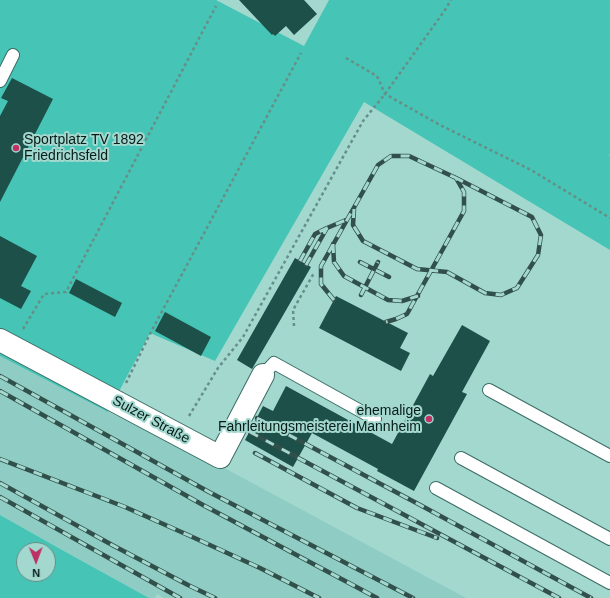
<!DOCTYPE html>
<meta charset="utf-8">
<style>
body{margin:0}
#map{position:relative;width:610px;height:598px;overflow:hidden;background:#a3d8cf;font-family:Helvetica,sans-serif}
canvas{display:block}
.north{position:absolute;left:16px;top:542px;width:40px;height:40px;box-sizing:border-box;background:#a3d8cf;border:1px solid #658d86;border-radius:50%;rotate:179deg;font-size:11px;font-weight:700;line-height:16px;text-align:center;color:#071c19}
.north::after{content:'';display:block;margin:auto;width:14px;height:18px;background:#be3163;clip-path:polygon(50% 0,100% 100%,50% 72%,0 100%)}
</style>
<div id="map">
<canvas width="610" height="598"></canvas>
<div class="north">N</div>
</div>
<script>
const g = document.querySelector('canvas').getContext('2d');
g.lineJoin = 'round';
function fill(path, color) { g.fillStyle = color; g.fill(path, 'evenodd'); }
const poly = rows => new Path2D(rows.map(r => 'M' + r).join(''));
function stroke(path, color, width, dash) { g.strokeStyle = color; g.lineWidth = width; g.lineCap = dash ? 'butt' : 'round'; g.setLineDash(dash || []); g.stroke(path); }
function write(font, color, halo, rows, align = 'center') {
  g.font = font + ' Helvetica,sans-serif'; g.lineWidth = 4; g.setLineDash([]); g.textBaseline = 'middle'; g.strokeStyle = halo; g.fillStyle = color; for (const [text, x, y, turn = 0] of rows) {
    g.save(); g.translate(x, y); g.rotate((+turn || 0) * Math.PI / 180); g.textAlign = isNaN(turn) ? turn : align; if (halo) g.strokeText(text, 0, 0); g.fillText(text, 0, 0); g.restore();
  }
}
const built = poly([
 [0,356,108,412,228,470,466,598,164,598,157,594,155,598,149,598,0,515]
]);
const green = poly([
 [0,0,216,0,304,46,329,0,610,0,610,154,608,157,610,155,610,250,364,102,215,361,150,333,108,412,0,356],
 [0,515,64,551,149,598,0,598],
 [24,550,48,550,48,574,24,574]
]);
const building = poly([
 [239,0,304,0,317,14,294,35,286,26,275,36,273,34,272,35],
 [12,78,53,99,0,202,0,116,8,101,1,98],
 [0,236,37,256,21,286,31,291,21,309,0,298],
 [295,258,311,267,252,369,237,360],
 [76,279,122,303,115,317,69,293],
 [336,296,408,333,400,348,410,353,401,371,319,328],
 [165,312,211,337,201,356,155,331],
 [462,325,490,341,462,392,467,394,414,491,377,471,378,469,312,433,293,467,245,440,263,406,273,411,286,386,392,444,430,374,433,376]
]);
const path = poly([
 [346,58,377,76,385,94,440,125,531,170,610,218],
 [294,326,293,310,314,273],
 [23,329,44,294,66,292,216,6],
 [126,383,152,330,301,53],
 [189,416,218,368,243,337,363,121,385,94,445,10,451,0]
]);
const lane = poly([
 [0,81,13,55],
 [263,375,274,363,375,419],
 [489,390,610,456],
 [461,458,610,539],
 [436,488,610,583]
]);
const street = poly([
 [0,340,220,457,263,375]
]);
const rail = poly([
 [354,209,353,225,363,241,417,269,447,272,485,293,501,295,517,288,538,255,541,235,532,217,456,178],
 [333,244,334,262,344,276,388,300,402,301,418,296],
 [300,261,315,234,327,228,346,220],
 [360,262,389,277],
 [306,265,327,228],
 [361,295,378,262],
 [334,300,321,284,321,266,378,165,391,156,409,156,456,178,464,192,464,211,407,314,396,319,386,322],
 [0,376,209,492,413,598],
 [0,391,203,505,377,598],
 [257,418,422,506,591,598],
 [250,432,559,598],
 [255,453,357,508,437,538],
 [0,459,125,507,188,535,260,568,319,598],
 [0,483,114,546,188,585,215,598],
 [0,497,180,598]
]);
const markers = [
 [16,148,4,"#be3163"],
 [429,419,4,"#be3163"]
];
const poiNames = [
 ["Sportplatz TV 1892",24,140],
 ["Friedrichsfeld",24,156],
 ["ehemalige",421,411,"right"],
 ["Fahrleitungsmeisterei Mannheim",421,427,"right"]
];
const streetNames = [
 ["Sulzer Straße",151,420,28]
];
fill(built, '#8eccc4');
fill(green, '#46c4b5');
fill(building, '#1c5049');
stroke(lane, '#3b6d66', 14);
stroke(street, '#3b6d66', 24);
stroke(path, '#668f88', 2.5, [3, 3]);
stroke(lane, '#fff', 12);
stroke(street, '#fff', 22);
stroke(rail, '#32504b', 4.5);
stroke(rail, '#a3d8cf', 3, [9]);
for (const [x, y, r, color] of markers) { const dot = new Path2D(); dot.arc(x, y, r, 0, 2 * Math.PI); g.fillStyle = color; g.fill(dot); stroke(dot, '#a3d8cf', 1.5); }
write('14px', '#071c19', '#a3d8cf', poiNames, 'left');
write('14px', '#071c19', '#a3d8cf', streetNames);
</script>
